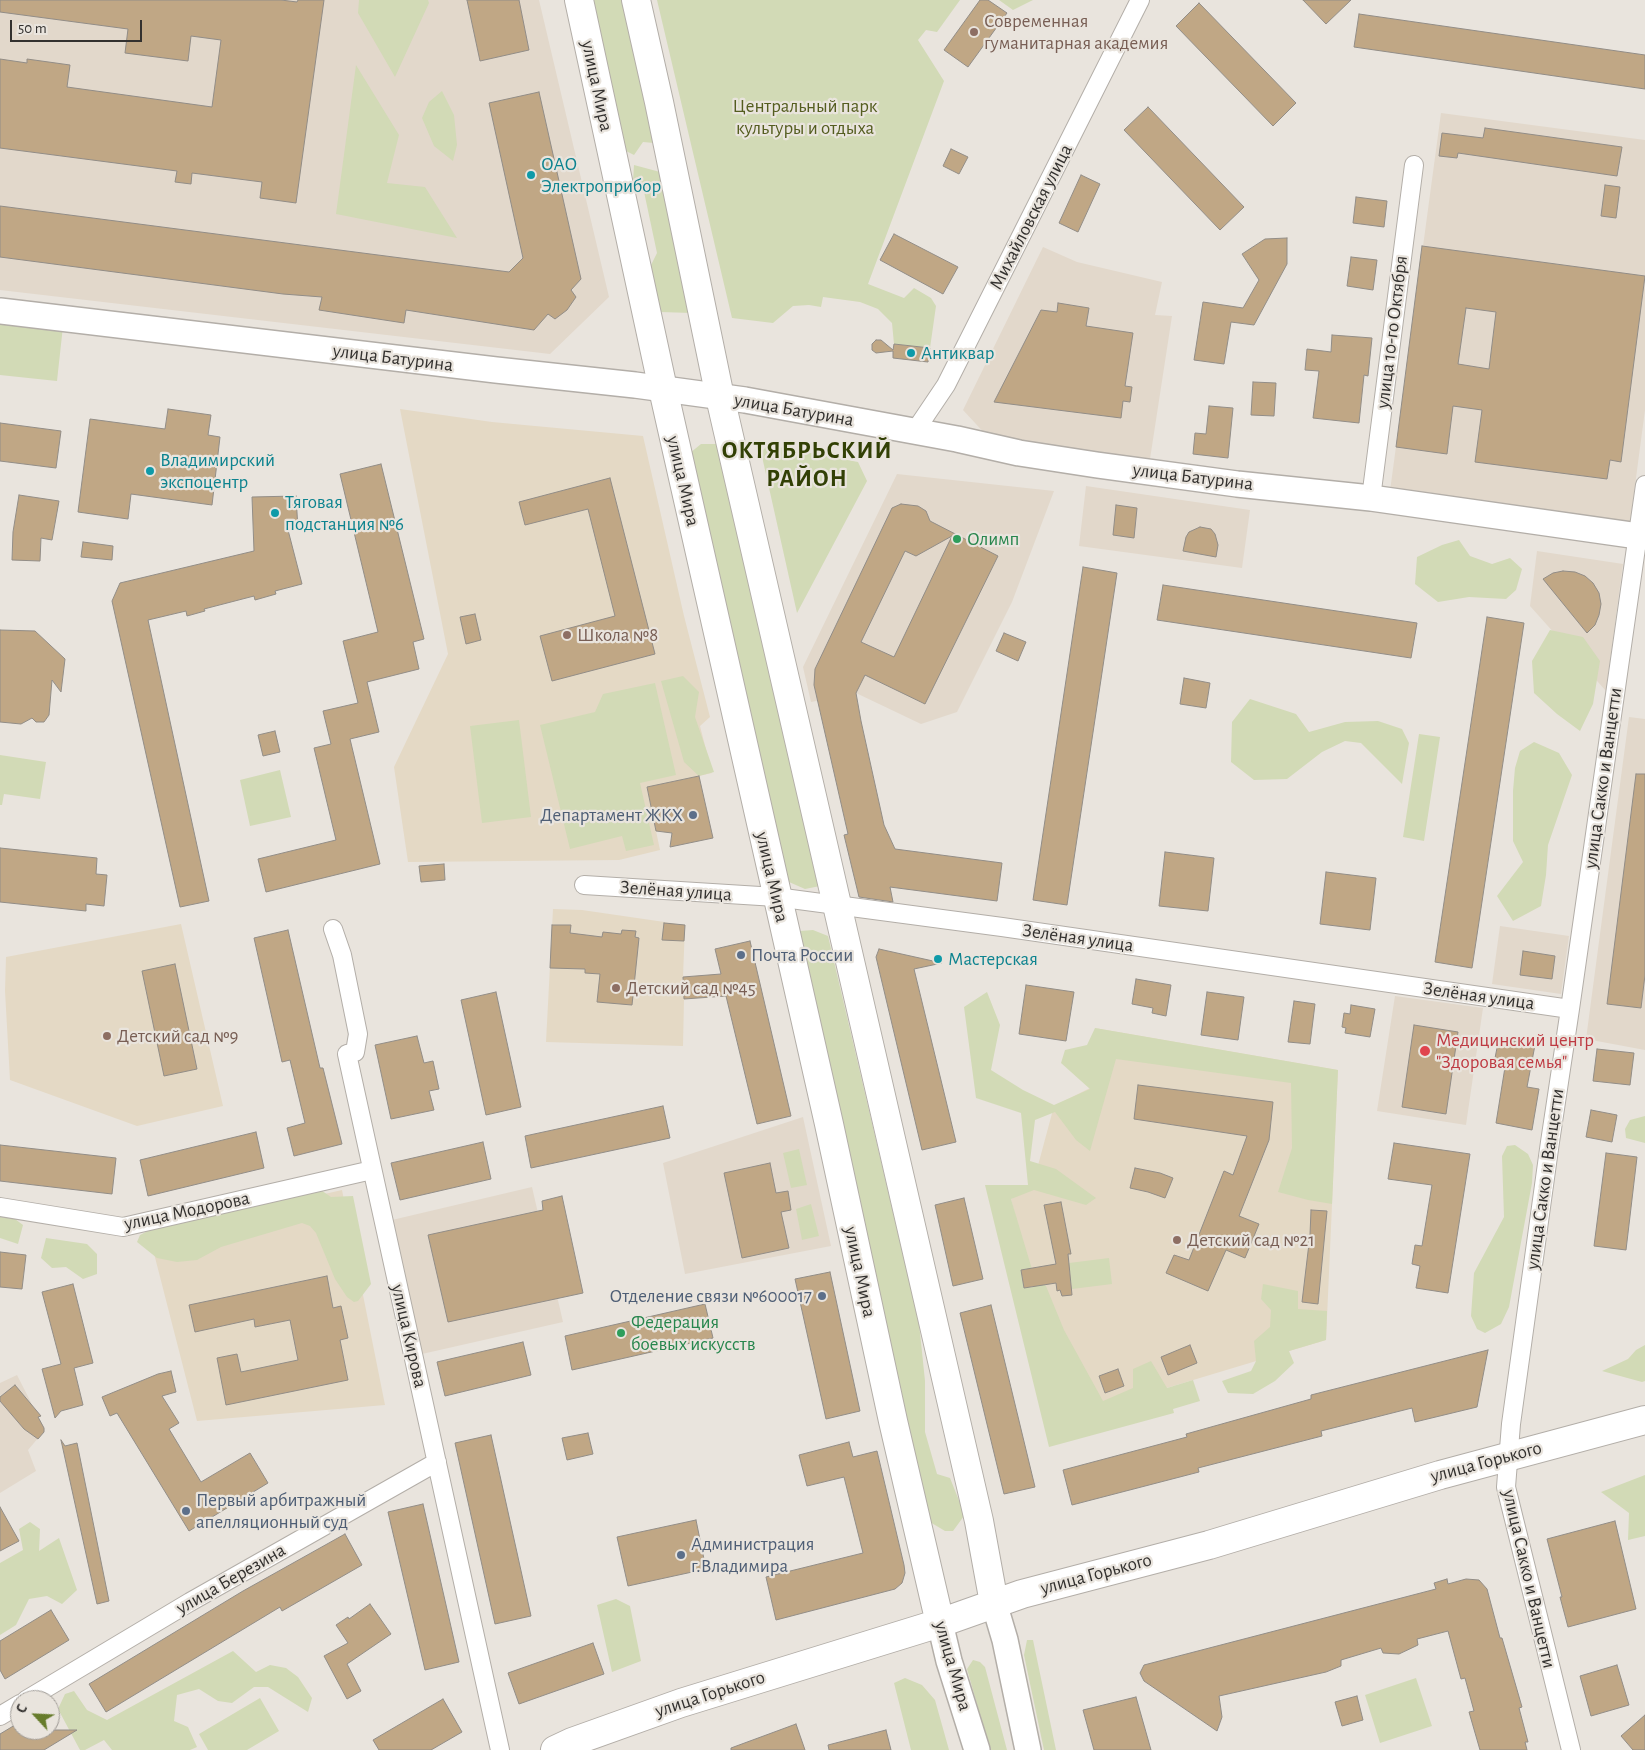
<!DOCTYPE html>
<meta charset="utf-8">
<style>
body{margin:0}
#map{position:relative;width:1645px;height:1750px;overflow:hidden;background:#e9e4dd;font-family:"Alegreya Sans",sans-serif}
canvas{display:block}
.north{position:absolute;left:10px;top:1690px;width:50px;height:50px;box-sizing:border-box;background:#e9e4dd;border:1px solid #a09c97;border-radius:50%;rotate:295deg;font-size:14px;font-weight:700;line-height:20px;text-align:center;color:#33312f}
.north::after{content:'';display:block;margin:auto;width:18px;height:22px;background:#677c2c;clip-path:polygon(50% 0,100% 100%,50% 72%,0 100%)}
.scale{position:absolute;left:10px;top:20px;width:132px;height:22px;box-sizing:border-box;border:2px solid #33312f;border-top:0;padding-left:6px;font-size:15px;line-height:18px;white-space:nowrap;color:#33312f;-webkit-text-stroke:4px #e9e4dd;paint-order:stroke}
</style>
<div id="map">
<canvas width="1645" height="1750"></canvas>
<div class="north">С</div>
<div class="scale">50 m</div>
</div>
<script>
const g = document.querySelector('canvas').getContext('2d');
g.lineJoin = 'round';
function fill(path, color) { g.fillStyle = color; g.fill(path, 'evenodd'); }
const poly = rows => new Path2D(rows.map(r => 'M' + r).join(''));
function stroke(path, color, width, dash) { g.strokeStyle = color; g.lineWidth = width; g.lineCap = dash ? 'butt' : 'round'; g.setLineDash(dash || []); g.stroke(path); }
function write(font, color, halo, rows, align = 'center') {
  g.font = font + ' "Alegreya Sans",sans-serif'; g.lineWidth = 4.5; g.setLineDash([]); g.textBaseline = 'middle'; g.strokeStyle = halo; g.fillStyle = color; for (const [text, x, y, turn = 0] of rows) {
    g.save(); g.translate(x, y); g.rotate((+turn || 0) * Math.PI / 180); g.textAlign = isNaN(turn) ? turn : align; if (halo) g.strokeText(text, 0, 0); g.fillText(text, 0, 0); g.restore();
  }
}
const built = poly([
 [0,0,539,0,609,297,550,354,0,290],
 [1441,113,1645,140,1645,410,1630,523,1390,491],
 [1043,247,1077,262,1162,282,1155,315,1172,316,1150,459,988,437,963,410],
 [897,474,1054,491,1012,602,957,712,921,724,856,693,811,702,803,667],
 [1086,486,1250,510,1242,568,1079,546],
 [1537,551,1623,564,1606,691,1530,606],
 [1629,717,1645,719,1645,1050,1586,1039],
 [1500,926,1569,936,1561,994,1492,984],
 [1395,996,1483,1008,1466,1125,1377,1111],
 [803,1117,831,1246,685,1274,663,1163],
 [532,1187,563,1322,422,1354,392,1220],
 [17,1375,45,1430,28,1450,36,1471,0,1493,0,1383]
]);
const education = poly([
 [400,409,492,422,643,436,684,616,710,717,700,726,712,773,647,788,660,850,619,860,408,862,394,767,448,654],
 [553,909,582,910,685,925,683,977,684,999,683,1046,546,1042],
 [181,924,223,1106,137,1126,10,1080,5,991,6,957],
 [1095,1028,1338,1070,1326,1340,1067,1418,1011,1199,1033,1184,1054,1106,1090,1088],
 [342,1190,385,1405,197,1421,149,1234]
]);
const green = poly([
 [359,0,428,0,429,3,395,77,358,13],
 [591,0,622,0,654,143,643,142,634,155,624,150],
 [657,0,960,0,937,32,926,30,918,40,944,81,868,284,904,298,914,288,931,298,936,306,930,348,894,344,892,323,878,309,860,302,823,297,821,307,809,305,793,306,773,323,732,318],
 [999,0,1033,0,1013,10],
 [356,65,399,135,387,183,425,187,457,238,336,214],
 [442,91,454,115,457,145,453,161,434,146,422,118,429,102],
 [634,165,660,172,692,313,660,312,650,267,657,253,643,187,633,181],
 [0,319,63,326,57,381,0,375],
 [701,444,718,444,820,886,805,889,789,882,690,453],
 [768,445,858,462,867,481,797,613,761,452],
 [1459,540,1470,556,1492,564,1510,558,1522,569,1516,590,1506,599,1469,597,1438,602,1415,584,1417,557,1442,545],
 [1550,630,1583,637,1600,661,1593,704,1580,731,1557,714,1534,693,1532,661],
 [683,676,699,692,695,717,714,772,699,776,684,762,661,681],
 [655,683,676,775,640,783,654,845,626,851,622,836,570,849,540,725,595,712,603,694],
 [1250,699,1296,714,1309,732,1345,722,1378,721,1402,729,1409,743,1402,784,1361,743,1345,741,1322,752,1287,779,1254,780,1231,762,1232,722],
 [519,720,531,817,482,823,470,726],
 [1419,734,1440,737,1424,841,1403,837],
 [1534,742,1559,753,1572,775,1548,845,1546,875,1541,906,1513,921,1497,896,1523,862,1513,841,1513,791,1515,768,1520,751],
 [0,755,46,762,40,799,4,794,2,805,0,805],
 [280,770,291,817,250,826,240,780],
 [813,930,828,936,919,1323,925,1381,925,1432,937,1474,950,1478,962,1508,964,1516,953,1531,945,1531,930,1522,928,1513,800,931],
 [987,992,1000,1025,991,1070,1023,1090,1054,1105,1090,1089,1061,1063,1065,1050,1087,1045,1095,1028,1338,1070,1332,1204,1308,1200,1278,1192,1292,1148,1291,1083,1116,1059,1090,1151,1076,1140,1055,1112,1035,1120,1030,1161,1056,1169,1096,1198,1086,1205,1034,1190,1011,1199,1034,1276,1046,1286,1064,1330,1103,1401,1133,1388,1133,1369,1151,1361,1167,1388,1193,1380,1200,1401,1173,1409,1174,1413,1049,1447,985,1185,1028,1185,1021,1113,976,1098,964,1007],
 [1030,1269,1033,1287,1024,1288,1021,1270],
 [1645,1116,1645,1143,1626,1138,1625,1129,1630,1120],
 [1515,1145,1528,1154,1533,1165,1532,1183,1509,1307,1501,1324,1485,1333,1477,1329,1471,1316,1474,1273,1504,1217,1502,1156,1507,1146],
 [799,1149,807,1185,791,1188,783,1153],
 [315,1186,331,1197,353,1196,371,1284,358,1301,354,1302,347,1297,335,1279,316,1233,310,1226,302,1223,221,1247,197,1260,177,1262,157,1258,137,1242,140,1235,161,1224],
 [811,1204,819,1236,802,1240,796,1209],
 [0,1217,15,1219,23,1225,18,1244,0,1238],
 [46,1238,87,1244,97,1254,97,1274,83,1279,66,1267,52,1268,41,1258],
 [1109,1258,1112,1284,1072,1289,1069,1263],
 [1263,1284,1298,1291,1298,1309,1327,1311,1326,1340,1289,1351,1294,1363,1275,1381,1253,1394,1228,1393,1222,1381,1251,1371,1256,1361,1254,1341,1270,1327,1271,1310,1261,1299],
 [1645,1345,1645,1381,1642,1382,1602,1371,1628,1359,1636,1350],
 [1645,1475,1645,1536,1628,1540,1629,1513,1601,1492],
 [30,1522,40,1529,39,1551,59,1538,77,1590,62,1604,47,1596,29,1599,16,1625,0,1635,0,1563,23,1550,19,1529],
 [616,1599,630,1606,641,1661,612,1672,597,1605],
 [1027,1640,1033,1640,1056,1750,1044,1750,1024,1655],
 [233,1651,256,1672,270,1665,286,1668,298,1677,312,1698,308,1712,268,1687,254,1687,232,1703,218,1701,199,1689,177,1695,174,1721,188,1727,197,1747,190,1750,112,1750,104,1740,85,1750,80,1750,58,1709,65,1694,74,1691,87,1710,107,1720],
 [973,1660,980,1662,985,1667,1007,1750,990,1750,967,1669],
 [905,1678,922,1685,935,1700,949,1750,911,1750,894,1683],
 [1416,1678,1432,1726,1380,1743,1365,1695],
 [260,1698,279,1731,247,1750,208,1750,199,1734]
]);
const building = poly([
 [0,0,281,0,297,2,298,0,324,0,296,203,260,198,262,182,192,173,191,184,175,182,177,171,0,148,0,59,27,63,27,59,70,65,67,87,212,107,221,40,191,36,188,61,125,53,128,29,0,12,0,0],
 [467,0,519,0,529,50,480,61,467,0],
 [980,0,988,0,1007,13,968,67,944,50,980,0],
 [1303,0,1351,0,1326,24,1303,0],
 [1199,3,1296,103,1273,126,1176,26,1199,3],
 [1359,14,1645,55,1645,89,1354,47,1359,14],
 [539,92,581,279,571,290,576,297,567,310,555,319,548,314,534,330,406,310,404,323,319,310,322,297,283,294,0,257,0,206,509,272,523,258,489,103,539,92],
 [1148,107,1244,207,1220,230,1124,130,1148,107],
 [1485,128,1622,147,1617,176,1458,153,1457,158,1439,156,1442,133,1483,138,1485,128],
 [951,149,968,157,959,174,943,166,951,149],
 [1081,175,1100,184,1078,232,1059,223,1081,175],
 [1605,185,1620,187,1616,218,1601,216,1605,185],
 [1356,197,1387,201,1384,227,1353,223,1356,197],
 [894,234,958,267,943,294,880,260,894,234],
 [1287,238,1287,264,1254,325,1231,322,1224,364,1194,360,1203,302,1243,308,1259,280,1242,254,1265,239,1287,238],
 [1422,246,1645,276,1621,462,1610,460,1607,479,1475,462,1482,410,1453,406,1447,454,1396,447,1422,246],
 [1466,308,1496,312,1489,369,1458,364,1466,308],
 [1351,257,1377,260,1373,290,1347,286,1351,257],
 [1058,303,1089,308,1086,326,1133,333,1125,386,1132,387,1130,402,1123,401,1121,418,994,402,1041,310,1057,312,1058,303],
 [1332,335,1372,338,1368,376,1364,375,1359,423,1313,418,1319,371,1305,370,1307,349,1331,352,1332,335],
 [876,340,881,340,893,350,894,344,930,348,928,362,893,358,893,351,876,353,872,350,872,344,876,340],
 [1253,382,1276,383,1274,416,1251,415,1253,382],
 [1209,406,1233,408,1228,458,1193,454,1195,433,1206,434,1209,406],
 [168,409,211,415,208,435,220,437,212,505,131,494,128,519,78,512,90,419,165,429,168,409],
 [0,423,61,431,56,468,0,461,0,423],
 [381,464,424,639,413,642,419,669,367,682,379,732,350,739,380,864,266,892,258,859,336,840,314,748,331,744,323,711,358,703,343,641,378,632,340,474,381,464],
 [610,478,655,654,552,681,540,636,615,616,588,509,525,525,519,502,610,478],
 [19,495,59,501,52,540,41,538,40,561,12,560,13,532,19,495],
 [296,496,298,529,288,530,302,584,275,591,276,594,255,600,254,596,204,609,205,611,187,616,186,611,148,620,209,901,180,907,112,601,120,583,254,551,252,497,296,496],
 [901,504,918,506,926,511,930,521,998,556,925,704,865,675,856,693,861,721,884,825,895,849,1002,863,997,901,890,887,893,902,859,897,844,835,848,834,814,685,815,669,892,508,901,504],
 [952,536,894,657,861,642,905,551,916,556,952,536],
 [1116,505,1137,508,1134,538,1113,535,1116,505],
 [1200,527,1211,529,1215,534,1218,545,1216,557,1183,551,1186,537,1189,532,1200,527],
 [83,542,113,546,112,560,81,557,83,542],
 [1083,567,1117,573,1067,905,1033,900,1083,567],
 [1563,571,1575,572,1585,576,1593,583,1599,593,1601,604,1599,615,1595,625,1587,633,1543,579,1553,573,1563,571],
 [1163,585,1417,623,1411,658,1157,620,1163,585],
 [475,614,481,640,466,644,460,617,475,614],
 [1487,617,1524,623,1472,968,1435,962,1487,617],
 [0,630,35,631,65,659,61,692,52,680,49,715,44,722,36,722,32,718,21,724,0,722,0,630],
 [1004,633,1026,642,1018,661,996,651,1004,633],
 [1184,678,1210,683,1206,708,1180,704,1184,678],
 [275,731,280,752,263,756,258,735,275,731],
 [1636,774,1645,774,1645,975,1641,1008,1607,1004,1636,774],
 [699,776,713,838,670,847,672,833,656,831,647,787,699,776],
 [0,848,97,858,96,874,107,875,104,906,86,904,86,911,0,902,0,848],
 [1165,852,1214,858,1208,911,1159,906,1165,852],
 [444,864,445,880,421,882,419,866,444,864],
 [1326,872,1376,878,1370,930,1320,924,1326,872],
 [664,923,685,925,684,941,662,940,664,923],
 [552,925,571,925,570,933,602,937,603,932,621,934,622,930,636,931,635,937,639,938,632,1005,597,1002,600,974,585,973,585,969,550,968,552,925],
 [288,930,320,1068,323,1068,342,1144,294,1156,287,1128,305,1123,290,1060,282,1062,254,938,288,930],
 [750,941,791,1116,757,1124,726,996,684,999,683,977,721,974,715,949,750,941],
 [879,949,942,963,914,969,956,1142,922,1150,876,957,879,949],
 [1523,951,1555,956,1552,979,1520,975,1523,951],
 [175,964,197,1069,164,1076,142,971,175,964],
 [1136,979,1171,985,1166,1016,1152,1013,1153,1008,1132,1004,1136,979],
 [1026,985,1074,992,1066,1041,1019,1034,1026,985],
 [496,992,521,1107,486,1115,461,1000,496,992],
 [1207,992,1244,997,1238,1040,1201,1035,1207,992],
 [1294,1001,1315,1004,1310,1044,1288,1042,1294,1001],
 [1351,1005,1375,1009,1370,1037,1345,1033,1346,1028,1342,1027,1344,1013,1350,1014,1351,1005],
 [1414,1025,1458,1032,1446,1114,1402,1107,1414,1025],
 [417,1036,424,1063,433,1061,439,1089,429,1091,434,1110,391,1119,375,1045,417,1036],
 [1499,1038,1535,1045,1527,1087,1539,1089,1532,1130,1496,1123,1506,1061,1495,1058,1499,1038],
 [1597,1049,1634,1053,1630,1085,1593,1081,1597,1049],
 [1138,1085,1273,1102,1269,1140,1239,1216,1259,1224,1245,1258,1226,1250,1208,1291,1166,1273,1174,1255,1189,1260,1224,1171,1233,1175,1247,1136,1134,1119,1138,1085],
 [663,1106,670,1138,531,1168,525,1136,663,1106],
 [1591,1110,1617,1115,1612,1142,1586,1137,1591,1110],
 [256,1132,264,1168,148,1196,140,1160,256,1132],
 [483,1142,491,1179,400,1200,391,1163,483,1142],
 [1394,1143,1470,1154,1448,1293,1416,1288,1420,1266,1412,1264,1415,1245,1422,1246,1432,1185,1388,1179,1394,1143],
 [0,1145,116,1158,112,1194,0,1181,0,1145],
 [1606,1153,1637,1157,1626,1250,1594,1246,1606,1153],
 [770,1163,776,1193,788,1191,791,1210,781,1212,789,1248,742,1258,724,1173,770,1163],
 [1135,1168,1160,1173,1173,1178,1165,1198,1148,1192,1130,1188,1135,1168],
 [562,1196,583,1293,448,1322,428,1235,543,1210,542,1201,562,1196],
 [964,1198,983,1279,953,1286,935,1205,964,1198],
 [1061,1202,1071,1254,1068,1254,1072,1295,1062,1296,1060,1290,1057,1291,1056,1283,1024,1288,1021,1270,1056,1264,1044,1205,1061,1202],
 [1311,1210,1327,1211,1318,1304,1302,1302,1310,1235,1311,1210],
 [0,1252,26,1255,22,1289,0,1287,0,1252],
 [830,1272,860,1411,826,1419,795,1279,830,1272],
 [327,1276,333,1308,341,1306,348,1338,340,1340,348,1380,226,1405,217,1358,237,1354,241,1372,298,1360,290,1320,255,1327,254,1319,195,1332,189,1305,327,1276],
 [73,1284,93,1363,74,1368,83,1405,61,1411,55,1418,42,1369,61,1364,42,1292,73,1284],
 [705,1304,713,1338,572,1370,565,1336,705,1304],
 [991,1305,1035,1487,1004,1494,960,1313,991,1305],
 [523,1342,531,1375,445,1396,437,1362,523,1342],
 [1190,1345,1197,1363,1168,1375,1161,1357,1190,1345],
 [1488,1350,1477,1407,1415,1422,1412,1408,1321,1431,1322,1436,1198,1468,1199,1472,1072,1505,1063,1470,1187,1437,1186,1434,1311,1399,1311,1395,1488,1350],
 [1118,1369,1124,1386,1105,1393,1099,1376,1118,1369],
 [171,1371,176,1392,162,1396,179,1423,169,1429,201,1482,250,1453,268,1483,189,1531,117,1413,110,1416,102,1397,158,1374,171,1371],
 [15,1385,41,1416,38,1417,44,1428,44,1432,38,1439,24,1429,0,1401,0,1397,15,1385],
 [588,1433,593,1454,567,1460,562,1438,588,1433],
 [491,1435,531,1616,495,1624,455,1443,491,1435],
 [61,1440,65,1446,77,1443,109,1601,97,1604,61,1440],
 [849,1442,853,1457,877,1451,904,1565,905,1573,902,1583,895,1589,776,1620,766,1577,863,1553,844,1477,807,1486,799,1455,849,1442],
 [423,1504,459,1662,425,1670,388,1512,423,1504],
 [0,1507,19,1541,0,1551,0,1507],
 [696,1520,706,1569,628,1586,617,1537,696,1520],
 [1615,1521,1636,1609,1568,1627,1560,1597,1562,1597,1547,1539,1615,1521],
 [345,1534,362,1565,282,1611,280,1607,106,1712,89,1684,243,1591,345,1534],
 [1447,1579,1448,1584,1466,1579,1479,1580,1487,1589,1500,1638,1502,1638,1522,1707,1519,1708,1528,1742,1525,1742,1527,1750,1480,1750,1469,1712,1474,1711,1465,1678,1461,1679,1448,1631,1417,1639,1418,1645,1399,1654,1383,1653,1381,1648,1341,1660,1341,1666,1326,1672,1219,1696,1222,1717,1217,1731,1144,1681,1140,1673,1144,1665,1436,1589,1434,1583,1447,1579],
 [370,1604,391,1634,347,1664,361,1691,347,1699,324,1656,348,1643,336,1625,348,1617,349,1619,370,1604],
 [51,1610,69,1640,5,1679,0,1670,0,1641,51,1610],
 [593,1643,604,1674,519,1704,508,1673,593,1643],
 [1617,1665,1629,1705,1591,1716,1580,1676,1617,1665],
 [1357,1696,1363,1720,1342,1726,1335,1702,1357,1696],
 [1136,1697,1151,1750,1094,1750,1083,1710,1136,1697],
 [443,1699,462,1732,431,1750,379,1750,373,1740,443,1699],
 [1645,1715,1645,1750,1633,1750,1621,1736,1645,1715],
 [20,1722,20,1730,77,1730,44,1750,0,1750,0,1734,20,1722],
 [796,1724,805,1750,731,1750,731,1748,796,1724],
 [886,1730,891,1750,829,1750,828,1745,886,1730]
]);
const street = poly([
 [915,431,946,385,1140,0],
 [1371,498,1414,165],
 [584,885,776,897,1002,927,1570,1009],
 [333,929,342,955,358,1034,355,1052,347,1054,500,1750],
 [0,1207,123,1227,372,1170],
 [26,1700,190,1602,437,1462],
 [0,1716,20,1704],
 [1571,1750,1506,1487,1511,1424,1550,1142,1570,1009,1645,485]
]);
const secondary = poly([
 [0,311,496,370,635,385,745,400,957,439,1019,453,1097,465,1237,484,1371,498,1645,537],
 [994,1603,1005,1640,1028,1750],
 [940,1623,949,1661,977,1750]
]);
const primary = poly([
 [579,0,663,389,829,1124,893,1421,940,1623],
 [636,0,659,102,720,397,979,1521,994,1603],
 [555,1750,572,1742,681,1703,940,1623,1022,1594,1209,1545,1440,1475,1645,1420]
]);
const markers = [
 [974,32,5,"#8d6e63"],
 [531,175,5,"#0f9aa8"],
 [911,353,5,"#0f9aa8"],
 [150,471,5,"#0f9aa8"],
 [275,513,5,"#0f9aa8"],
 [957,539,5,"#2e9e5b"],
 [567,635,5,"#8d6e63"],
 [693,815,5,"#5c6f8a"],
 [741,955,5,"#5c6f8a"],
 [938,959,5,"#0f9aa8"],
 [616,988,5,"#8d6e63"],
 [107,1036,5,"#8d6e63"],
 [1425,1051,6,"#e0444e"],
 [1177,1240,5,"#8d6e63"],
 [822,1296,5,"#5c6f8a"],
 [621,1333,5,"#2e9e5b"],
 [186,1511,5,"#5c6f8a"],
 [681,1555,5,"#5c6f8a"]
];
const educationNames = [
 ["Современная",984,21],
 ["гуманитарная академия",984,43],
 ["Школа №8",577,635],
 ["Детский сад №45",626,988],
 ["Детский сад №9",117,1036],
 ["Детский сад №21",1187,1240]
];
const streetNames = [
 ["улица Мира",597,86,78],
 ["Михайловская улица",1031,217,-63],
 ["улица 10-го Октября",1392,332,-83],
 ["улица Батурина",393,358,7],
 ["улица Батурина",794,410,10],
 ["улица Батурина",1193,477,7],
 ["улица Мира",683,481,77],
 ["улица Сакко и Ванцетти",1603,778,-82],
 ["улица Мира",772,877,77],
 ["Зелёная улица",676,891,4],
 ["Зелёная улица",1078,938,8],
 ["Зелёная улица",1479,996,8],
 ["улица Сакко и Ванцетти",1545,1179,-82],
 ["улица Модорова",187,1211,-12],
 ["улица Мира",860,1272,78],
 ["улица Кирова",409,1336,77],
 ["улица Горького",1486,1462,-15],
 ["улица Горького",1096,1574,-15],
 ["улица Березина",231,1579,-30],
 ["улица Сакко и Ванцетти",1529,1579,77],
 ["улица Мира",953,1666,74],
 ["улица Горького",710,1694,-18]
];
const parkNames = [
 ["Центральный парк",805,106],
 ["культуры и отдыха",805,128]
];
const cultureNames = [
 ["ОАО",541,164],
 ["Электроприбор",541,186],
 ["Антиквар",921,353],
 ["Владимирский",160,460],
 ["экспоцентр",160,482],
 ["Тяговая",285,502],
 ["подстанция №6",285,524],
 ["Мастерская",948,959]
];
const leisureNames = [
 ["Олимп",967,539],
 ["Федерация",631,1322],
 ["боевых искусств",631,1344]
];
const serviceNames = [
 ["Департамент ЖКХ",683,815,"right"],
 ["Почта России",751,955],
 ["Отделение связи №600017",812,1296,"right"],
 ["Первый арбитражный",196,1500],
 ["апелляционный суд",196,1522],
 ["Администрация",691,1544],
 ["г.Владимира",691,1566]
];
const healthNames = [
 ["Медицинский центр",1436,1040],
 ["\"Здоровая семья\"",1436,1062]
];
const districtNames = [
 ["ОКТЯБРЬСКИЙ",807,451],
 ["РАЙОН",807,479]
];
fill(built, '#e2d8cb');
fill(education, '#e4d9c5');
fill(green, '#d2dab6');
fill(building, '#c0a785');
stroke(building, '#928d87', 1);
stroke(street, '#b3aea8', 20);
stroke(secondary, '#b3aea8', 28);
stroke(primary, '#b3aea8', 30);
stroke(street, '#fff', 18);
stroke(secondary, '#fff', 25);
stroke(primary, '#fff', 28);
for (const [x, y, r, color] of markers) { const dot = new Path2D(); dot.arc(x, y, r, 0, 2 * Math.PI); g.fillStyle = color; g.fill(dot); stroke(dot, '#e9e4dd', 2); }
write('19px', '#785e54', '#e9e4dd', educationNames, 'left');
write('19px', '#33312f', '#e9e4dd', streetNames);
write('19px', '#545d1f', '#e9e4dd', parkNames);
write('19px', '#0d838f', '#e9e4dd', cultureNames, 'left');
write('19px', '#27864d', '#e9e4dd', leisureNames, 'left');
write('19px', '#4e5e75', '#e9e4dd', serviceNames, 'left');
write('19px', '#be3a42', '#e9e4dd', healthNames, 'left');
g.letterSpacing = '1px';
write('bold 24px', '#324005', '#e9e4dd', districtNames);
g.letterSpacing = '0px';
</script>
